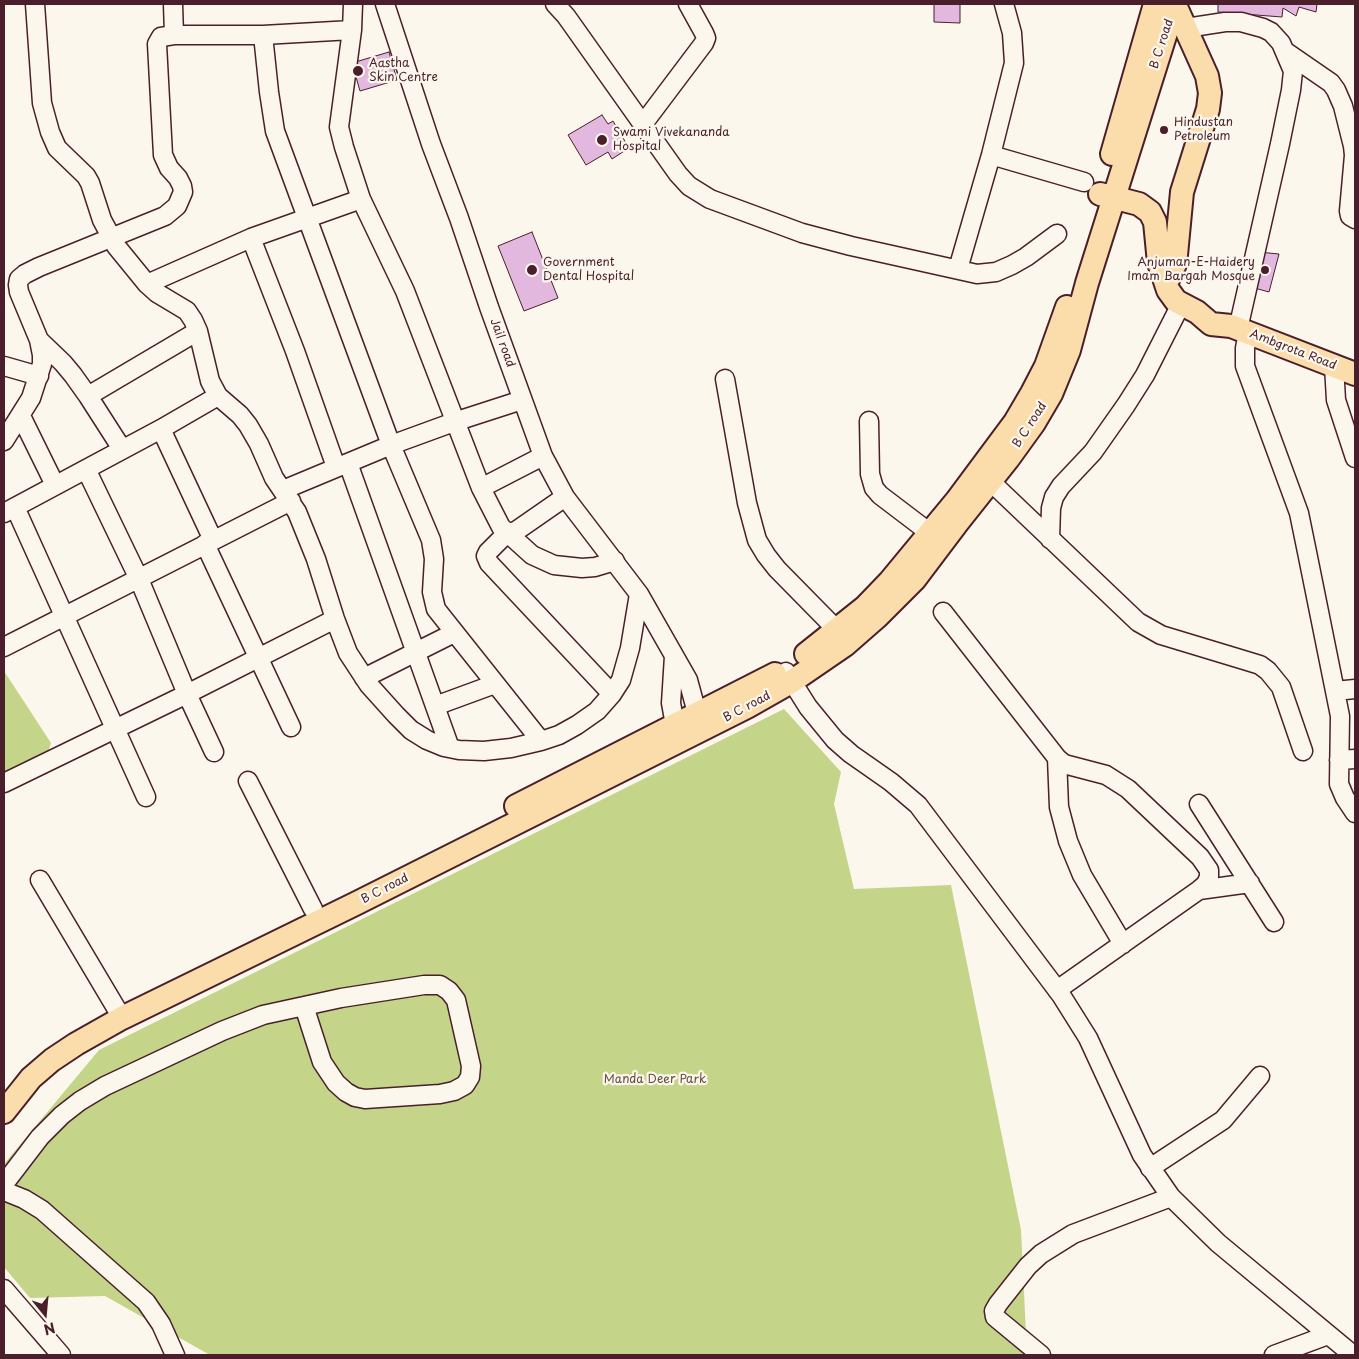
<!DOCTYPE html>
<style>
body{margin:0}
#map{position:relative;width:1359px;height:1359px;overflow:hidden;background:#fbf7ec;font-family:"Playpen Sans",sans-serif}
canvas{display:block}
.frame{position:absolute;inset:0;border:5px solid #4a1f2b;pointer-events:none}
.north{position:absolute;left:20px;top:1289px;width:50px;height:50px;-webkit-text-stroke:4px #fbf7ec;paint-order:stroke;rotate:163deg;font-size:14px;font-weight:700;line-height:20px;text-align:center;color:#4a1f2b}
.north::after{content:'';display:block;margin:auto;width:18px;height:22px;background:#4a1f2b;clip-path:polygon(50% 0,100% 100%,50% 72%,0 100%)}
</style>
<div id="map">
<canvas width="1359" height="1359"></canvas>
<div class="frame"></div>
<div class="north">N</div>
</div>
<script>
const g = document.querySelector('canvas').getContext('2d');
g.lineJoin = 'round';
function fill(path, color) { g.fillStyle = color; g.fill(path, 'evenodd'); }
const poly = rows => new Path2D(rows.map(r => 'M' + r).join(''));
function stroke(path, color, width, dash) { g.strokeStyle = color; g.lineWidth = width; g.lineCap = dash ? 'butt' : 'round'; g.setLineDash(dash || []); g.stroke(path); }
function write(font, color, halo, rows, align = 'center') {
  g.font = font + ' "Playpen Sans",sans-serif'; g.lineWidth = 4.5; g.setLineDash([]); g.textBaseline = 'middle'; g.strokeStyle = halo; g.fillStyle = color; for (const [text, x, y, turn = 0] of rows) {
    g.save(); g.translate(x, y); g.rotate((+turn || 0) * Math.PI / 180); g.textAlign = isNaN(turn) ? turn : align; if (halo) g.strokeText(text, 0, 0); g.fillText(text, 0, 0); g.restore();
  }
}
const green = poly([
 [4,671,51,743,48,752,4,774],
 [784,709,841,772,834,804,854,889,951,885,1021,1230,1027,1355,210,1355,105,1296,30,1298,4,1267,4,1164,99,1050]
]);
const building = poly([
 [934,4,960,4,960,23,934,22,934,4],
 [1218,4,1317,4,1316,12,1299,7,1296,16,1283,8,1282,17,1218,12,1218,4],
 [389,52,397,80,360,91,352,63,389,52],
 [602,115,608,124,613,121,629,148,612,159,608,152,586,165,568,135,602,115],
 [532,232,558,298,524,311,498,246,532,232],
 [1258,252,1279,254,1269,292,1251,287,1258,252]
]);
const minor = poly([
 [35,4,42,103,50,132,57,148,86,176,90,183,102,220,116,246,147,284,157,293,187,311,193,320,198,331,210,381,218,396,240,415,248,425,259,444,274,478,297,512,316,559,335,619,348,653,369,685,396,715,411,730,427,740,444,747,459,750,484,751,511,748,541,741,559,735,577,725,597,711,612,694,621,680,630,648,639,594],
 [385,4,431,144,459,218,489,307,543,456,565,497,639,594,688,680,700,724],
 [555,4,566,16,678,174,689,186,710,199,802,233,851,246,977,274,996,272,1012,265,1026,257,1057,234],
 [1186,28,1225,22,1241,22,1263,28,1271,32,1281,43,1293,71,1291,90,1280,144,1238,329],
 [352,30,353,4],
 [263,35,269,92,275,131,391,445,431,540,434,559,432,592,436,609,541,741],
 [1286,52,1331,83,1336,90,1343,106,1353,146,1354,155,1349,211,1350,216,1355,219],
 [643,124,704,43,706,38,704,33,688,4],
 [991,155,1084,182],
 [361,199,405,291,481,488,501,527,532,555,554,565,582,568,595,567,615,561],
 [251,238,295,351,336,467],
 [958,269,991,155,1014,63,1012,33,1004,4],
 [147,284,251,238,361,199,344,147,339,127,352,30,263,35,174,35,173,4],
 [1248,333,1245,348,1245,366,1299,513,1307,552,1340,716,1339,784,1345,798,1355,813],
 [39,340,63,363,73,375,88,396,122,449],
 [4,366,39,376],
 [1334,366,1336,400,1355,458],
 [725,379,747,503,757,540,766,555,777,569,837,630],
 [88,396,198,331],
 [21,416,55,485],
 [869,421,870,474,874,488,880,495,930,533],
 [161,429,213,540],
 [4,441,31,398,42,364,42,355,39,340,19,292,18,285,19,279,25,274,39,267,165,216,177,206,183,192,182,186,178,178,169,168,163,155,157,44,161,37,174,35],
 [348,463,450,748],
 [86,469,139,579,187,694,214,752],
 [990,481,1138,622,1161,635,1247,661,1260,665,1268,671,1281,687,1303,751],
 [481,488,543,456],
 [283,490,391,445,454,422,522,400],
 [565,497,516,531,507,533,488,552,486,556,489,563,612,694],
 [15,507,146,797],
 [4,513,161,429,218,396],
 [1050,539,1051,508,1054,497,1061,486,1093,452,1126,405,1145,375,1181,304],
 [205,544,291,727],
 [943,612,1057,758,1064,764,1106,775,1128,789,1200,857,1209,870,1209,877,1206,884,1199,890,1057,990],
 [4,647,291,501],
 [674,656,671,703,675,725,680,735],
 [786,672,808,707,835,740,851,754,891,782,918,805,1061,995,1088,1038,1142,1155,1171,1197,1218,1243,1353,1355],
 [364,678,454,633],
 [1335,691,1355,689],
 [435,706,495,684],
 [1057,758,1059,807,1068,841,1082,875,1123,944],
 [1339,760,1355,759],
 [248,781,313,909],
 [4,783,187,694,335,619],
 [1199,804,1274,922],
 [40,880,122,1018],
 [1199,890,1250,883],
 [1150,1168,1223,1120,1260,1076],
 [4,1184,40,1137,62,1115,80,1101,105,1086,222,1031,263,1015,341,998,424,985,440,985,449,991,456,1000,471,1066,470,1077,465,1085,454,1091,440,1094,365,1099,355,1097,346,1092,336,1083,322,1062,304,1006],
 [4,1191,24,1199,42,1210,146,1302,161,1324,175,1355],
 [4,1289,61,1355],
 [1041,1355,995,1317,994,1311,998,1304,1028,1266,1041,1254,1073,1234,1171,1197],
 [1274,1355,1328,1335]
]);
const major = poly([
 [1112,154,1155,4],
 [1100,194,1139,204,1150,212,1155,222,1159,263,1168,290,1176,301,1197,312,1211,324,1231,326,1355,374],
 [1166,284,1175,264,1176,255,1182,192,1208,109,1210,93,1207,76,1175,5],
 [806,654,865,607,890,581,957,500,1015,422,1032,393,1046,366,1067,307],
 [516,806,775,674],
 [4,1112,31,1078,52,1060,76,1044,122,1018,355,904,747,707,791,682,845,645,877,617,915,579,958,522,1008,459,1034,423,1051,394,1069,350,1087,283,1175,4]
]);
const markers = [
 [358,71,6,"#4a1f2b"],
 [1164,130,5,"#4a1f2b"],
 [602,140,6,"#4a1f2b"],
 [532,270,6,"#4a1f2b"],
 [1265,270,5,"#4a1f2b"]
];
const streetNames = [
 ["B C road",1162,44,-72],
 ["Jail road",502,343,70],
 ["Ambgrota Road",1293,350,21],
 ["B C road",1030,425,-57],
 ["B C road",747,707,-28],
 ["B C road",385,889,-27]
];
const poiNames = [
 ["Aastha",369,64],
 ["Skin Centre",369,78],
 ["Hindustan",1174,123],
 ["Petroleum",1174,137],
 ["Swami Vivekananda",613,133],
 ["Hospital",613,147],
 ["Government",543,263],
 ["Dental Hospital",543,277],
 ["Anjuman-E-Haidery",1255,263,"right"],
 ["Imam Bargah Mosque",1255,277,"right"]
];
const parkNames = [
 ["Manda Deer Park",655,1080]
];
fill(green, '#c4d488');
fill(building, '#e2b8de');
stroke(building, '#4a1f2b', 1);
stroke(minor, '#4a1f2b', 21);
stroke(major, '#4a1f2b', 26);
stroke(minor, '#fbf7ec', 18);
stroke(major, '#fbddab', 22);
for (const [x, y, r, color] of markers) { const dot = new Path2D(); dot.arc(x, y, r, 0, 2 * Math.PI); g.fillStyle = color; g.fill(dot); stroke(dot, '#fbf7ec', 2); }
write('12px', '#4a1f2b', '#fbf7ec', streetNames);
write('12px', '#4a1f2b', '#fbf7ec', poiNames, 'left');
write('12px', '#684c42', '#fbf7ec', parkNames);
</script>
